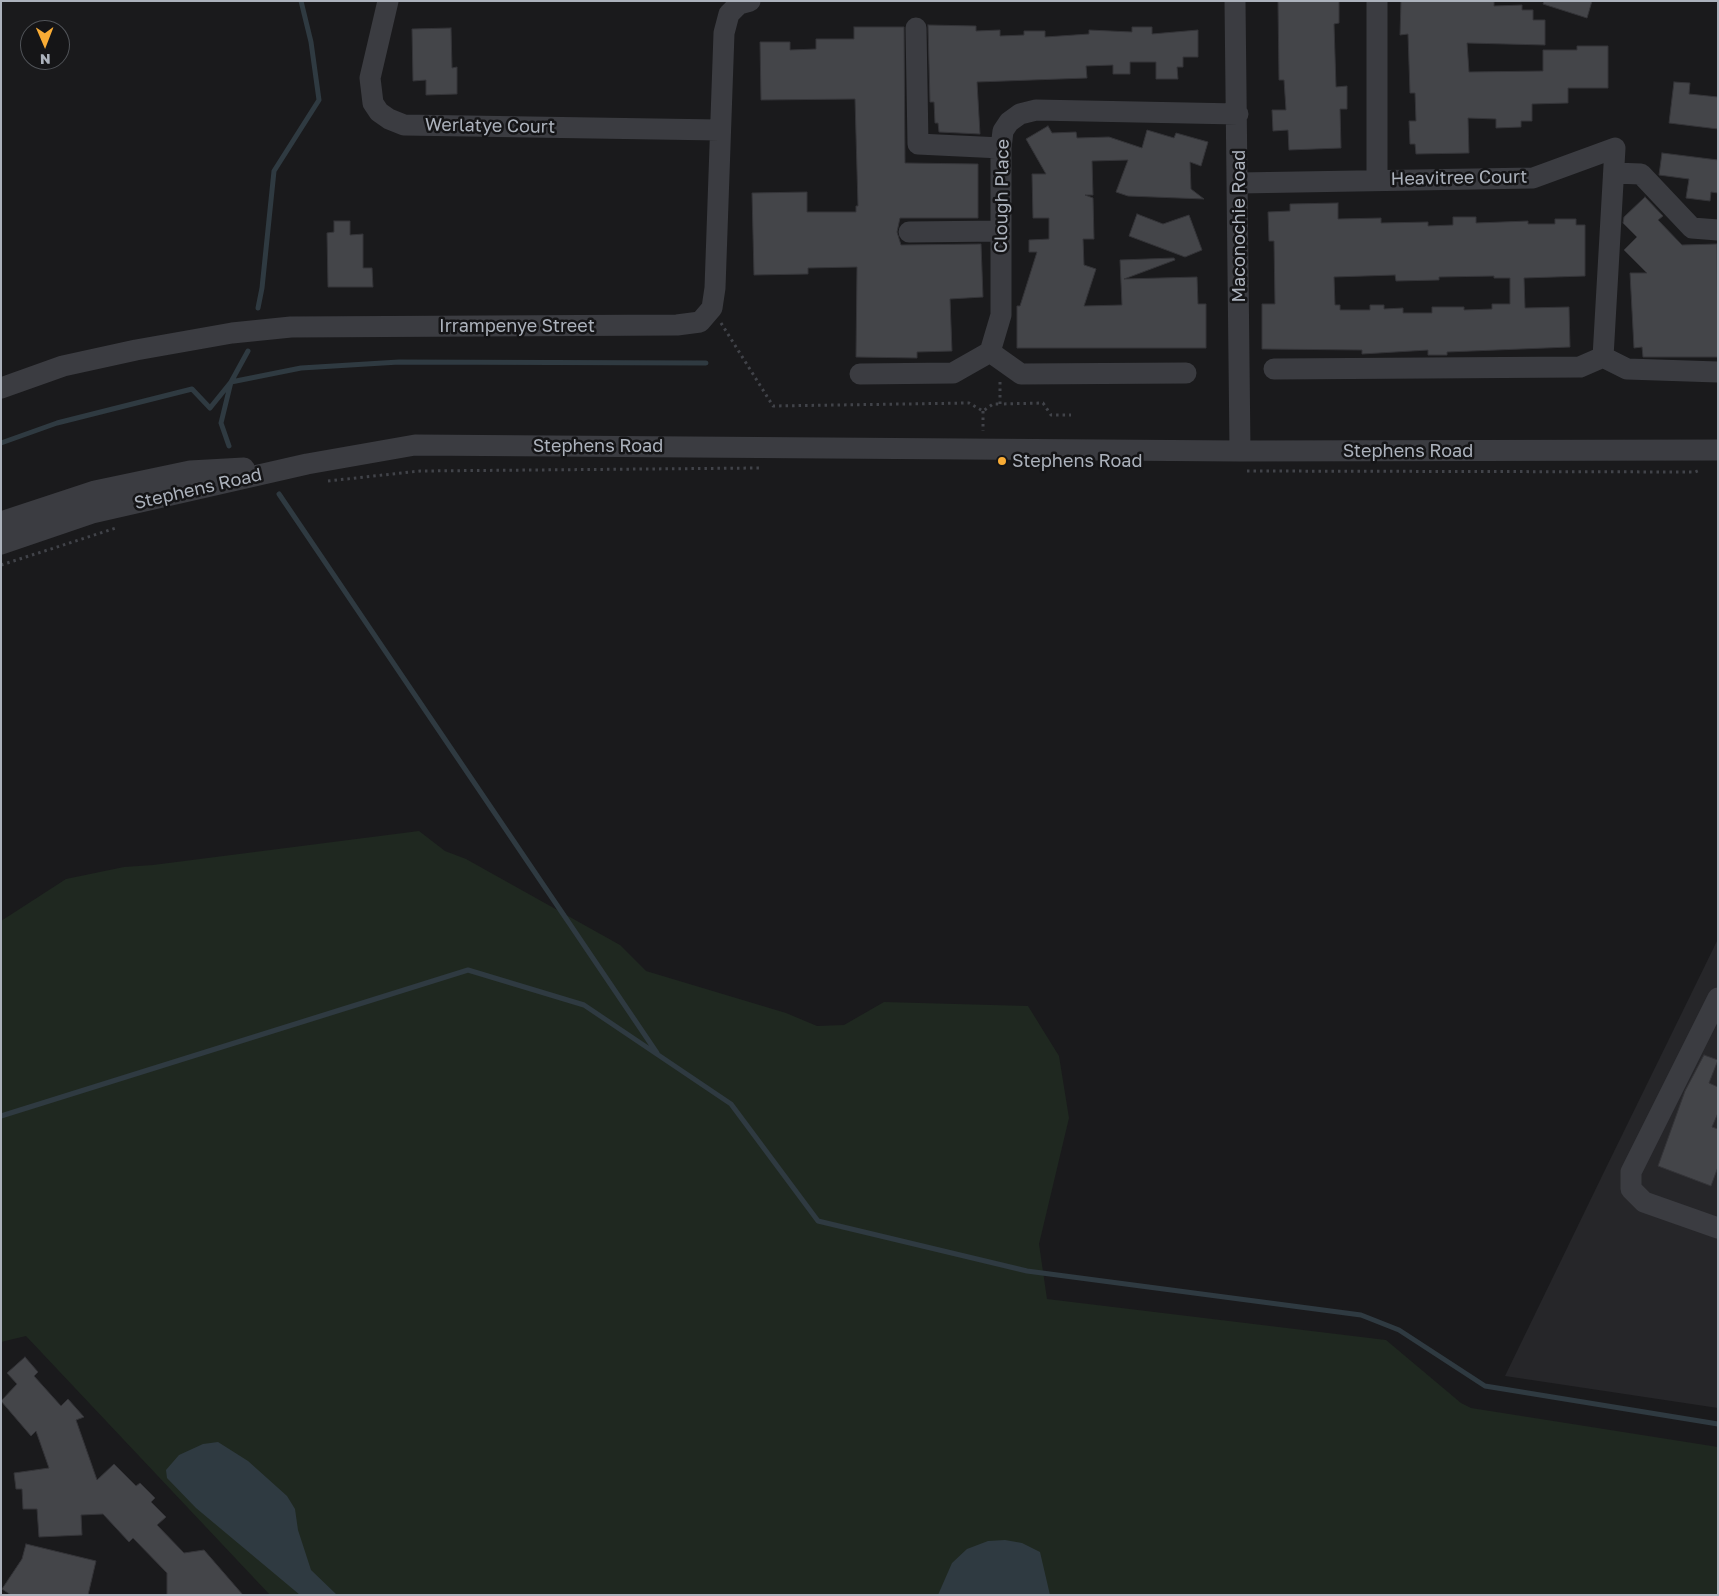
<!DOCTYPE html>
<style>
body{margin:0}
#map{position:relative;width:1719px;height:1596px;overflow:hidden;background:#1a1a1c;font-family:"Golos Text",sans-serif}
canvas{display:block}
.frame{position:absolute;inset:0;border:2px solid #acb2bc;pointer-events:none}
.north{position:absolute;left:20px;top:20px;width:50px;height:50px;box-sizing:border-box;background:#151517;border:1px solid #515459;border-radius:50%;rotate:179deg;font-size:14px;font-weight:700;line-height:20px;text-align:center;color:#acb2bc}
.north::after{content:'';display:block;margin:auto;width:18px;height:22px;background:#f9ac35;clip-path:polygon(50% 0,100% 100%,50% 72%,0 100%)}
</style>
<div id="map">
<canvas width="1719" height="1596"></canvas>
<div class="frame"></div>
<div class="north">N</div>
</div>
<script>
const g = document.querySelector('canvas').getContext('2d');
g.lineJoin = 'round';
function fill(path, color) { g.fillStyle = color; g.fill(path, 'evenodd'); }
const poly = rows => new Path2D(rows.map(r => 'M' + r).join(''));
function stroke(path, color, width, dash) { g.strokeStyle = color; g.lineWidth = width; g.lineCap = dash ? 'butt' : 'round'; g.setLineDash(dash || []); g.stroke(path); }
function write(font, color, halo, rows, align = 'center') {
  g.font = font + ' "Golos Text",sans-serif'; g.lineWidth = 5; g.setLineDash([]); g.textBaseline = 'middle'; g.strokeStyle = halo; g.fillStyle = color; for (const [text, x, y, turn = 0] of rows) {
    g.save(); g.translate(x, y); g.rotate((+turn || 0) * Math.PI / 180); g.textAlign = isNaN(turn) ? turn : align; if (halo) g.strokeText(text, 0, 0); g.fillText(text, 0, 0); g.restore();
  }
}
const built = poly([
 [1718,939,1718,1408,1505,1376,1604,1172]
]);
const green = poly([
 [419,831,445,851,466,859,620,945,646,971,786,1013,817,1026,844,1025,884,1002,1028,1006,1059,1056,1069,1118,1039,1244,1047,1299,1386,1340,1461,1403,1471,1408,1718,1447,1718,1595,270,1595,26,1336,1,1342,1,921,66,879,124,867,153,865]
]);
const water = poly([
 [218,1442,248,1461,287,1496,295,1509,298,1530,311,1570,337,1595,300,1595,196,1508,167,1478,166,1470,179,1455,203,1444],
 [1005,1540,1022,1543,1040,1552,1050,1595,938,1595,952,1563,967,1549,988,1541]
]);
const stream = poly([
 [258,308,262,288,274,171,319,100,311,42,301,1],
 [1,443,57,423,192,389,210,408,231,382,301,368,399,362,706,363],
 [229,446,221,423,231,382,248,351],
 [279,494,657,1053],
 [1,1116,468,970,584,1005,731,1104,818,1221,1027,1271,1361,1315,1399,1330,1485,1386,1718,1424]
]);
const building = poly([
 [1278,1,1339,1,1339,23,1334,24,1336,87,1347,86,1347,109,1340,109,1341,148,1289,150,1288,130,1273,131,1272,110,1286,110,1284,80,1279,80,1278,1],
 [1401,1,1494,1,1494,6,1522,5,1522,10,1533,10,1533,20,1545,20,1545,45,1467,43,1469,72,1543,71,1543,50,1577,50,1577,46,1608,46,1608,88,1568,88,1568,103,1532,104,1532,121,1521,121,1521,127,1496,128,1496,119,1468,118,1469,153,1416,154,1415,144,1410,144,1409,121,1416,121,1415,93,1410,93,1408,34,1400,35,1401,1],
 [1544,1,1592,1,1587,18,1543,4,1544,1],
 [928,25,976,26,976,31,1000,30,1000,36,1024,35,1024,31,1045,31,1045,37,1089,34,1089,30,1132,32,1132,27,1152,27,1152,34,1198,30,1198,57,1183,57,1183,67,1177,67,1178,79,1156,79,1156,62,1130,62,1130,74,1113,74,1113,65,1086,66,1087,78,977,82,980,134,939,132,938,123,935,123,934,102,930,102,928,25],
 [854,27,904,27,905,163,978,164,978,218,900,218,897,232,901,245,981,244,983,297,950,299,952,351,917,352,917,358,856,357,857,267,808,268,808,274,754,275,752,193,807,192,807,212,856,212,856,206,858,206,855,99,761,100,760,42,790,42,790,50,816,49,816,39,854,39,854,27],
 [451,28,452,68,457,67,457,94,426,95,426,80,413,81,412,29,451,28],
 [1674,82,1690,83,1689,94,1718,97,1718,129,1669,123,1674,82],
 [1048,126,1052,133,1076,132,1077,138,1109,137,1142,148,1147,130,1174,138,1176,133,1208,142,1201,166,1190,162,1191,189,1204,199,1128,196,1116,192,1128,160,1092,161,1093,195,1085,195,1093,198,1094,239,1083,239,1084,265,1096,269,1084,306,1122,305,1120,260,1174,258,1175,260,1124,279,1197,277,1198,304,1206,304,1206,348,1017,348,1017,306,1020,306,1037,252,1029,252,1029,240,1049,239,1049,218,1033,218,1032,174,1046,174,1026,139,1048,126],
 [1662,153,1718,160,1718,193,1711,192,1710,201,1686,198,1689,179,1659,175,1662,153],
 [1645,197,1663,216,1658,220,1682,245,1717,244,1718,357,1643,357,1642,347,1634,348,1630,273,1647,273,1624,250,1637,237,1623,223,1624,217,1645,197],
 [1338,203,1338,219,1381,218,1381,223,1428,222,1428,226,1453,225,1453,217,1476,217,1476,223,1528,221,1528,224,1555,224,1555,219,1576,219,1576,225,1585,225,1585,276,1524,278,1525,308,1569,307,1570,347,1447,352,1447,355,1428,355,1428,350,1362,354,1362,350,1262,349,1262,304,1275,304,1274,241,1269,241,1268,212,1290,211,1290,204,1338,203],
 [1395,275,1396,281,1439,280,1439,277,1494,276,1494,278,1510,278,1510,304,1492,304,1492,309,1464,310,1464,307,1432,307,1432,313,1403,313,1403,308,1384,309,1384,305,1370,305,1370,310,1340,310,1340,305,1335,305,1334,277,1395,275],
 [1137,214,1163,224,1189,215,1202,250,1185,257,1129,236,1137,214],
 [334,221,350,221,350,235,363,234,363,268,372,268,373,287,328,287,327,233,334,232,334,221],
 [1704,1055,1718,1060,1709,1083,1718,1087,1718,1113,1712,1127,1718,1129,1718,1167,1711,1186,1658,1166,1685,1091,1704,1055],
 [25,1357,38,1372,34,1376,61,1406,68,1399,84,1417,76,1420,97,1480,114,1464,136,1486,140,1483,155,1498,151,1502,166,1517,157,1525,184,1553,204,1550,243,1595,167,1595,167,1573,133,1538,129,1542,103,1514,81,1515,82,1535,39,1537,37,1509,23,1509,22,1489,16,1489,14,1473,49,1468,36,1431,31,1436,1,1401,17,1384,7,1373,25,1357],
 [26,1544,96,1561,88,1595,11,1595,2,1589,22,1559,26,1544]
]);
const path = poly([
 [721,323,773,406,969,403,983,411,993,404,1000,404],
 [1000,382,1000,404,1043,403,1051,415,1071,415],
 [983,411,983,431],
 [1247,471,1695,472,1700,470],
 [328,481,420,471,759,468],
 [1,565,116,528]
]);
const minor = poly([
 [388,1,370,78,373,103,379,112,389,119,404,125,719,130],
 [1235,1,1240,451],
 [1377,1,1377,180],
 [916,28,918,144,1001,148],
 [1614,173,1641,174,1692,228,1718,230],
 [1239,183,1533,178,1615,148,1603,357],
 [909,232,1001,231],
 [990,352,1001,315,1001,148,1003,131,1009,122,1020,114,1036,110,1238,114],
 [990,352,1021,374,1186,373],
 [1274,369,1580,367,1603,357,1627,369,1718,372],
 [860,374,953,373,990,352],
 [1,388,63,366,136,350,232,333,291,327,677,325,700,322,712,308,715,288,724,33,729,14,739,4,750,1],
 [1,522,95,491,190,471,244,468],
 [1,544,92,513,307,464,415,445,1240,451,1718,450],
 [1718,998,1631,1172,1631,1189,1644,1202,1718,1228]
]);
const markers = [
 [1002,461,5,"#f9ac35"]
];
const streetNames = [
 ["Werlatye Court",490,126,1],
 ["Heavitree Court",1459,178,-1],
 ["Clough Place",1002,196,-89],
 ["Maconochie Road",1239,226,-90],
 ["Irrampenye Street",517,326],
 ["Stephens Road",598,446],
 ["Stephens Road",1408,451],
 ["Stephens Road",198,489,-13]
];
const poiNames = [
 ["Stephens Road",1012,461]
];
fill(built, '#262629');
fill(green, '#1f2820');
fill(water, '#2f3a41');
stroke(stream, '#2f3a41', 5);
fill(building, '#444549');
stroke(building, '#343438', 1);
stroke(path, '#414349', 3, [2.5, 4]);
stroke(minor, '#3b3c41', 21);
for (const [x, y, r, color] of markers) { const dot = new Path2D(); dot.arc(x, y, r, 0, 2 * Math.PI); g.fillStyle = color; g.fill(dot); stroke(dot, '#151517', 2); }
write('18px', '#acb2bc', '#151517', streetNames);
write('18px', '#acb2bc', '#151517', poiNames, 'left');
</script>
